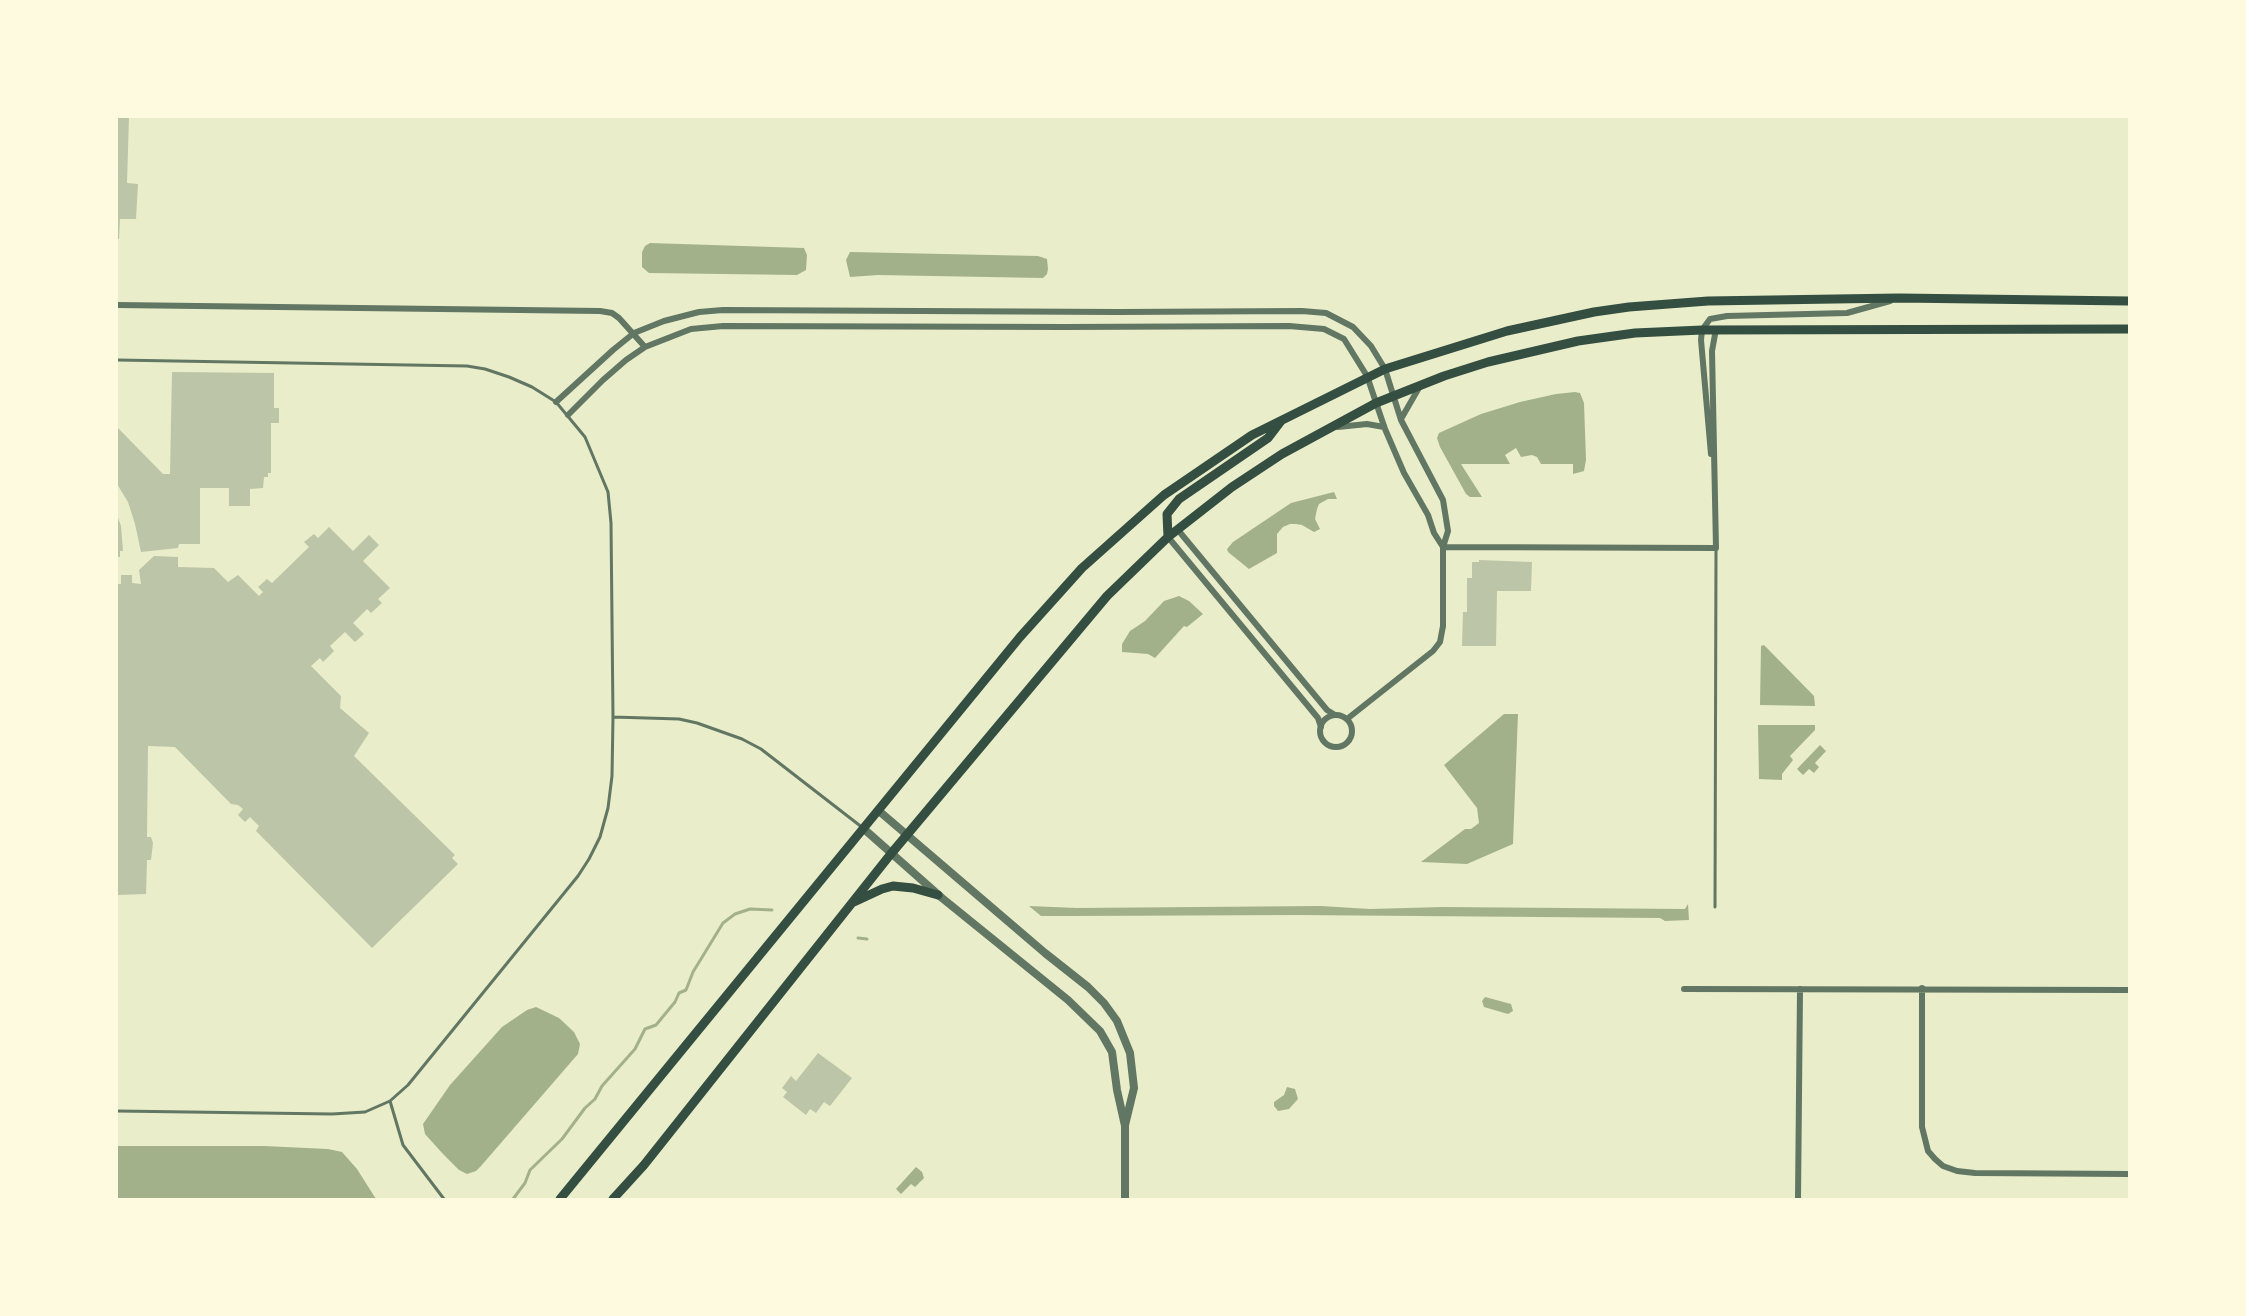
<!DOCTYPE html>
<style>
body{margin:0}
#map{position:relative;width:2246px;height:1316px;overflow:hidden;background:#e9edc9;font-family:"Open Sans",sans-serif}
canvas{display:block}
.frame{position:absolute;inset:0;border:118px solid #fefae0;pointer-events:none}
</style>
<div id="map">
<canvas width="2246" height="1316"></canvas>
<div class="frame"></div>
</div>
<script>
const g = document.querySelector('canvas').getContext('2d');
g.lineJoin = 'round';
function fill(path, color) { g.fillStyle = color; g.fill(path, 'evenodd'); }
const poly = rows => new Path2D(rows.map(r => 'M' + r).join(''));
function stroke(path, color, width, dash) { g.strokeStyle = color; g.lineWidth = width; g.lineCap = dash ? 'butt' : 'round'; g.setLineDash(dash || []); g.stroke(path); }
const water = poly([
 [650,243,804,248,807,255,806,270,797,275,649,273,642,267,642,252,645,246],
 [850,252,1038,256,1047,259,1048,269,1047,274,1043,278,878,275,850,277,846,260],
 [1575,392,1580,393,1584,403,1586,460,1584,471,1573,474,1573,464,1461,464,1482,497,1470,497,1466,494,1440,447,1437,438,1439,433,1481,414,1520,402,1556,394],
 [1334,492,1337,499,1328,499,1319,504,1317,509,1315,519,1320,529,1314,532,1302,525,1296,524,1290,524,1283,527,1277,534,1277,553,1249,569,1228,552,1227,549,1233,542,1291,503],
 [1179,596,1189,601,1203,614,1187,627,1184,626,1155,658,1148,654,1122,652,1122,644,1130,631,1145,621,1164,601],
 [1764,645,1814,696,1815,706,1760,705,1761,646],
 [1504,714,1518,714,1513,844,1467,864,1421,862,1465,829,1471,829,1479,823,1477,808,1444,765],
 [1758,725,1815,725,1815,730,1790,756,1793,760,1782,774,1782,780,1759,779],
 [1820,745,1826,751,1815,763,1819,767,1814,773,1809,769,1803,775,1797,769],
 [1688,904,1689,920,1665,921,1660,918,1297,915,1071,916,1041,916,1029,906,1077,908,1321,906,1370,909,1443,907,1685,909],
 [1485,997,1511,1004,1513,1011,1508,1014,1484,1007,1482,1001],
 [536,1007,559,1018,574,1032,580,1044,578,1054,481,1166,476,1171,467,1174,459,1170,443,1154,425,1134,423,1124,450,1085,502,1027,527,1010],
 [1287,1087,1295,1089,1298,1099,1289,1109,1278,1111,1274,1106,1274,1102,1284,1095],
 [117,1146,264,1146,328,1149,342,1152,357,1169,376,1199,117,1199],
 [916,1167,922,1172,924,1178,915,1187,911,1184,901,1194,896,1189]
]);
const pier = poly([
 [1516,448,1521,457,1532,455,1537,457,1541,464,1510,464,1505,455]
]);
const stream = poly([
 [858,938,867,939],
 [513,1199,525,1183,530,1170,562,1139,585,1108,595,1099,602,1086,635,1049,645,1029,656,1025,675,1002,679,993,686,990,693,972,723,923,735,914,750,909,772,910]
]);
const building = poly([
 [117,117,129,117,127,183,138,184,136,219,120,219,119,239,117,239],
 [172,372,274,373,274,408,279,408,279,423,271,423,271,473,268,473,268,477,264,477,263,488,250,489,250,506,229,506,229,488,200,488,200,544,179,544,178,548,141,552,135,524,128,502,117,484,117,427,163,474,170,474],
 [117,515,121,526,123,551,120,551,120,557,117,557],
 [329,527,353,551,369,535,379,545,363,561,390,588,378,599,382,603,371,613,367,609,353,623,364,634,355,642,345,632,330,646,334,651,323,662,320,658,311,666,341,696,340,708,369,733,354,756,455,855,452,858,458,864,372,948,256,831,259,826,250,817,245,822,238,815,243,809,238,805,231,804,175,747,148,746,147,837,151,837,153,843,151,860,147,860,146,894,117,895,117,584,121,584,121,575,132,575,132,583,141,584,139,570,154,556,178,557,178,567,214,568,228,582,238,575,259,596,263,592,258,587,267,579,272,583,309,547,304,542,314,534,318,538],
 [1479,560,1532,562,1531,591,1497,591,1496,646,1462,646,1463,612,1467,612,1467,578,1472,578,1472,562,1479,562],
 [818,1053,852,1078,830,1106,824,1102,816,1113,810,1109,806,1115,783,1097,787,1092,782,1088,791,1076,796,1081]
]);
const service = poly([
 [117,360,467,366,485,369,509,377,532,387,556,402,585,437,608,492,611,523,613,717,612,776,608,808,600,837,589,859,578,876,408,1085,390,1101,365,1112,332,1114,117,1111],
 [613,717,679,719,697,723,742,739,761,749,863,828],
 [1715,907,1716,549],
 [390,1101,403,1145,444,1199]
]);
const minor = poly([
 [117,305,600,311,612,313,619,318,645,347],
 [556,402,613,350,634,333,664,321,699,312,723,310,1118,312,1302,311,1326,313,1353,327,1371,346,1385,369,1401,420,1443,500,1448,531,1443,547,1443,626,1440,642,1433,651,1347,719],
 [568,415,603,380,626,360,645,347,691,329,723,326,1064,327,1289,326,1324,329,1344,339,1367,376,1385,429,1404,473,1428,515,1434,533,1443,547],
 [1401,419,1420,386],
 [1338,427,1367,424,1384,427],
 [1711,454,1701,340,1702,330,1710,319,1727,316,1847,313,1890,301],
 [1178,530,1327,710,1335,715],
 [1168,537,1318,718,1321,727],
 [1443,547,1716,548,1712,351,1716,329],
 '1320 731a16 16 0 1 1 32 0a16 16 0 1 1-32 0Z',
 [1922,988,1922,1127,1928,1151,1935,1159,1943,1166,1957,1171,1975,1173,2129,1174],
 [1684,989,2129,990],
 [1798,1199,1800,989]
]);
const tertiary = poly([
 [879,811,1045,953,1088,987,1104,1003,1117,1021,1130,1053,1134,1088,1125,1125],
 [864,829,942,898,1068,1000,1100,1031,1112,1052,1117,1090,1125,1126,1125,1199]
]);
const primary = poly([
 [1168,537,1167,514,1179,499,1268,438,1281,421],
 [854,902,882,889,893,886,913,888,938,895],
 [560,1199,1020,637,1082,568,1164,495,1252,435,1385,369,1507,331,1594,312,1629,307,1708,301,1899,298,2129,301],
 [613,1199,644,1165,890,855,1107,596,1168,537,1232,487,1282,454,1376,403,1444,376,1488,362,1578,341,1635,333,1702,330,2129,329]
]);
fill(water, '#a3b18a');
fill(pier, '#e9edc9');
stroke(stream, '#a3b18a', 3);
fill(building, '#bcc5a7');
stroke(service, '#617663', 3);
stroke(minor, '#617663', 6);
stroke(tertiary, '#617663', 8);
stroke(primary, '#344e41', 9);
</script>
